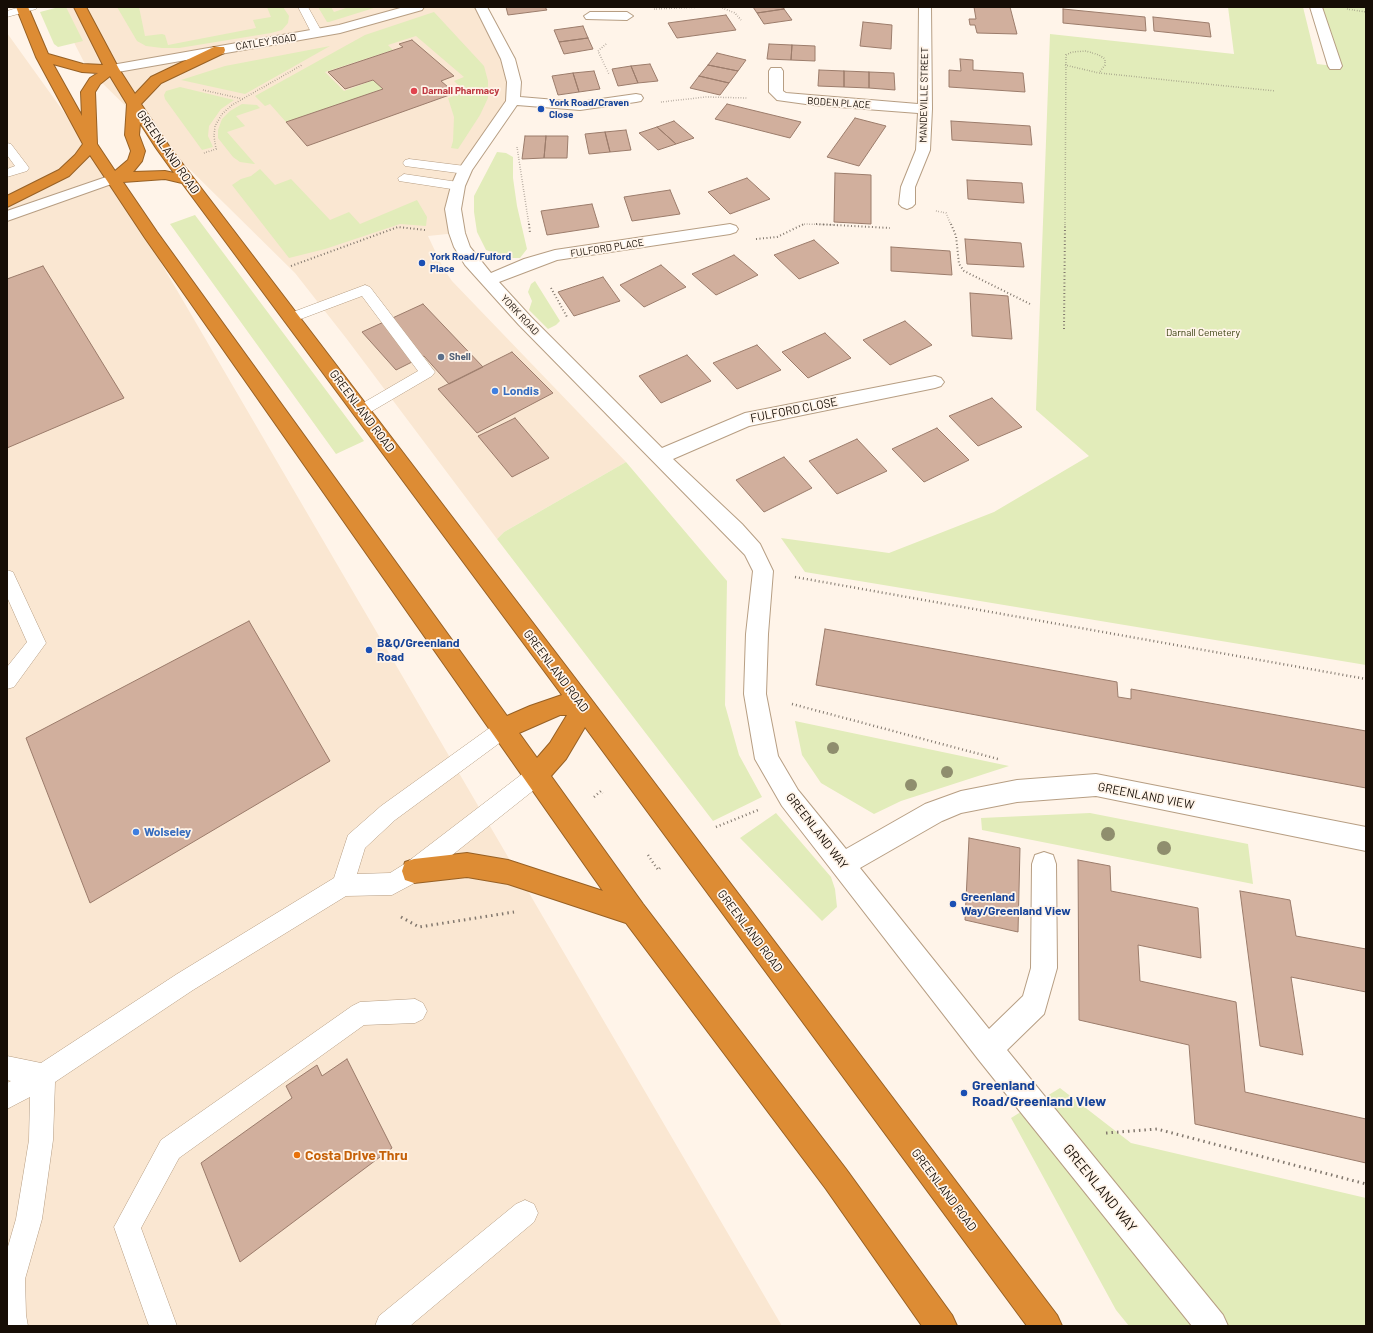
<!DOCTYPE html>
<style>
body{margin:0}
#map{position:relative;width:1373px;height:1333px;overflow:hidden;background:#fff4e9;font-family:Barlow,sans-serif}
canvas{display:block}
.frame{position:absolute;inset:0;border:8px solid #160d05;pointer-events:none}
</style>
<div id="map">
<canvas width="1373" height="1333"></canvas>
<div class="frame"></div>
</div>
<script>
const g = document.querySelector('canvas').getContext('2d');
g.lineJoin = 'round';
function fill(path, color) { g.fillStyle = color; g.fill(path, 'evenodd'); }
const poly = rows => new Path2D(rows.map(r => 'M' + r).join(''));
function stroke(path, color, width, dash) { g.strokeStyle = color; g.lineWidth = width; g.lineCap = dash ? 'butt' : 'round'; g.setLineDash(dash || []); g.stroke(path); }
function write(font, color, halo, rows, align = 'center') {
  g.font = font + ' Barlow,sans-serif'; g.lineWidth = 3.5; g.setLineDash([]); g.textBaseline = 'middle'; g.strokeStyle = halo; g.fillStyle = color; for (const [text, x, y, turn = 0] of rows) {
    g.save(); g.translate(x, y); g.rotate((+turn || 0) * Math.PI / 180); g.textAlign = isNaN(turn) ? turn : align; if (halo) g.strokeText(text, 0, 0); g.fillText(text, 0, 0); g.restore();
  }
}
const built = poly([
 [56,7,481,7,508,59,513,101,465,170,457,233,428,236,443,268,452,281,626,462,504,532,497,539,346,338,295,273,87,68],
 [7,33,112,179,782,1326,7,1326]
]);
const green = poly([
 [59,7,66,7,83,41,58,47,54,44,40,12],
 [117,7,139,7,145,36,162,34,165,35,168,45,256,28,253,20,271,17,267,7,283,7,289,16,288,23,282,30,271,33,179,48,162,48,146,46,137,41],
 [318,7,331,7,334,12,349,7,377,7,329,22,327,22],
 [1228,7,1303,7,1317,64,1334,66,1316,7,1366,7,1366,665,805,572,781,538,889,553,994,512,1089,456,1036,410,1050,34,1234,54],
 [434,12,484,66,488,81,488,98,480,115,458,149,451,148,453,141,454,117,448,98,466,92,454,81,464,77,416,36,388,45,393,50,325,72,344,91,374,80,383,89,286,122,270,104,265,106,255,96,365,35],
 [330,46,245,94,181,80,225,66],
 [180,87,234,100,221,109,209,126,208,136,213,147,202,150,165,99,164,95,166,91],
 [242,104,257,105,260,108,236,116,245,126,227,132,255,164,254,164,240,162,233,157,218,138,218,130,222,119,230,111],
 [497,152,506,153,513,157,513,178,517,206,527,249,520,258,509,258,486,250,477,232,474,212,474,196],
 [260,169,275,185,291,179,330,220,349,212,360,224,417,200,427,217,426,226,400,224,325,249,289,258,232,185,241,179,251,176],
 [195,215,364,441,336,454,170,224],
 [535,281,560,321,556,325,548,329,529,310,532,301,528,292,531,284],
 [626,462,727,581,725,705,739,755,762,797,713,821,497,539,504,532],
 [795,721,1009,766,901,801,874,814,821,783,802,755],
 [776,813,831,877,835,889,837,907,822,921,740,838],
 [1090,813,1248,844,1253,884,982,830,981,818],
 [1060,1088,1131,1143,1366,1198,1366,1326,1129,1326,1116,1310,1011,1118]
]);
const building = poly([
 [506,7,545,7,547,10,508,15,506,7],
 [753,7,783,7,784,9,757,13,753,7],
 [974,7,1010,7,1017,34,977,33,975,25,970,25,969,19,976,19,974,7],
 [784,9,792,20,764,24,757,13,784,9],
 [1063,9,1145,17,1146,31,1063,23,1063,9],
 [726,15,736,30,677,38,668,23,726,15],
 [1153,17,1209,23,1211,37,1154,31,1153,17],
 [863,22,892,25,891,49,860,46,863,22],
 [583,26,588,38,559,42,554,30,583,26],
 [588,38,593,49,564,54,559,42,588,38],
 [412,40,454,76,441,81,455,93,307,146,286,122,383,89,373,80,345,89,328,72,403,47,399,44,412,40],
 [769,44,792,45,791,60,767,59,769,44],
 [792,45,815,46,815,61,791,60,792,45],
 [717,53,746,60,738,71,708,65,717,53],
 [960,59,973,60,973,70,1023,73,1025,92,949,87,949,70,961,71,960,59],
 [650,64,658,81,638,83,631,66,650,64],
 [708,65,738,71,729,83,699,76,708,65],
 [631,66,638,83,618,86,612,69,631,66],
 [819,70,844,71,844,87,818,86,819,70],
 [594,71,600,89,579,92,573,73,594,71],
 [844,71,869,72,869,88,844,87,844,71],
 [869,72,894,73,895,90,869,88,869,72],
 [573,73,579,92,558,95,552,76,573,73],
 [699,76,729,83,720,95,690,88,699,76],
 [727,104,801,122,790,138,715,119,727,104],
 [855,118,886,126,859,166,827,157,855,118],
 [674,121,694,138,676,144,657,127,674,121],
 [951,121,1030,126,1032,145,952,140,951,121],
 [657,127,676,144,658,150,639,133,657,127],
 [626,130,631,150,610,152,605,132,626,130],
 [605,132,610,152,589,154,585,134,605,132],
 [525,136,546,136,544,158,522,159,525,136],
 [546,136,568,136,567,158,544,158,546,136],
 [835,173,871,175,871,224,834,222,835,173],
 [747,178,770,199,730,214,708,192,747,178],
 [967,180,1022,183,1024,203,968,199,967,180],
 [670,190,680,214,632,221,624,197,670,190],
 [592,204,599,227,547,235,541,211,592,204],
 [965,239,1021,243,1024,267,967,264,965,239],
 [814,240,839,263,799,279,774,255,814,240],
 [891,247,950,251,952,275,891,271,891,247],
 [734,255,758,275,716,295,692,274,734,255],
 [661,265,686,287,644,307,620,285,661,265],
 [43,266,124,398,7,448,7,279,43,266],
 [603,277,620,301,574,316,558,292,603,277],
 [970,293,1008,296,1012,339,972,336,970,293],
 [423,304,483,367,449,384,424,356,396,370,362,332,423,304],
 [905,321,932,345,890,365,863,340,905,321],
 [825,333,851,358,808,378,782,352,825,333],
 [757,345,781,370,737,389,713,363,757,345],
 [512,352,553,393,477,433,438,389,512,352],
 [687,355,711,381,661,403,639,376,687,355],
 [992,398,1022,427,978,446,949,416,992,398],
 [515,418,549,458,512,477,478,436,515,418],
 [937,428,969,460,924,482,892,449,937,428],
 [857,439,887,471,837,494,809,461,857,439],
 [784,457,812,488,764,512,736,480,784,457],
 [249,621,330,761,90,903,26,738,249,621],
 [825,629,1117,682,1118,697,1131,699,1131,689,1366,731,1366,788,816,685,825,629],
 [969,838,1020,848,1018,932,965,920,969,838],
 [1078,860,1110,866,1111,891,1198,908,1201,958,1138,945,1140,981,1236,1002,1245,1092,1366,1119,1366,1163,1195,1124,1189,1045,1079,1020,1078,860],
 [1240,891,1290,900,1296,936,1366,949,1366,992,1291,977,1303,1055,1260,1046,1240,891],
 [347,1059,392,1148,240,1262,201,1163,292,1098,286,1086,317,1065,322,1076,347,1059]
]);
const pathFar3 = poly([
 [720,7,735,13,741,20],
 [654,9,704,7],
 [1347,9,1366,12],
 [606,44,598,51,609,74],
 [1065,65,1099,73,1275,91],
 [203,90,243,99],
 [661,102,706,97,748,98],
 [517,147,529,225],
 [204,153,216,149,214,136,215,126,222,114,232,105,302,65],
 [936,211,946,213,951,225],
 [802,225,805,224,837,225],
 [1065,225,1066,55,1072,52,1086,51,1099,55,1105,59,1105,65,1099,73]
]);
const pathFar2 = poly([
 [529,224,530,233],
 [816,224,890,228],
 [951,224,956,236,959,264,964,271,1032,305],
 [756,239,777,237,804,224],
 [291,266,398,227,425,230],
 [551,288,567,317],
 [1064,329,1065,224]
]);
const pathFar1 = poly([
 [795,577,1366,679],
 [792,704,998,759],
 [594,797,601,791,603,793],
 [716,827,758,810],
 [648,855,658,870,660,868]
]);
const path = poly([
 [401,917,419,927,514,912],
 [1106,1133,1157,1129,1366,1184]
]);
const lane = poly([
 [20,7,37,7,36,9,7,17,7,11,20,7],
 [298,7,308,7,323,34,321,36,313,36,298,7],
 [7,143,11,144,27,165,29,168,27,171,7,177,7,169,15,166,7,155,7,143],
 [409,159,465,166,471,170,465,174,405,166,403,163,405,160,409,159],
 [404,174,458,182,464,186,458,190,399,181,398,178,404,174],
 [365,285,370,287,435,372,432,376,362,417,356,415,354,411,356,407,418,371,362,296,290,323,285,321,283,318,285,315,365,285],
 [7,570,13,572,46,643,14,687,7,689,7,667,27,642,7,597,7,570],
 [502,721,509,724,512,730,509,736,395,820,365,848,357,874,390,873,406,863,530,768,537,766,544,768,547,775,544,782,422,879,392,895,346,896,193,990,55,1082,53,1140,42,1219,25,1279,26,1315,28,1326,7,1326,7,1250,16,1219,29,1140,30,1097,7,1109,7,1083,11,1081,7,1080,7,1056,41,1063,177,974,334,878,348,835,381,806,495,724,502,721],
 [415,999,423,1003,427,1011,423,1019,415,1023,364,1025,179,1158,141,1228,177,1326,149,1326,114,1227,161,1140,352,1006,360,1002,415,999],
 [525,1200,534,1204,538,1213,534,1222,410,1326,375,1326,379,1316,516,1204,525,1200]
]);
const street = poly([
 [475,7,487,7,515,59,521,82,520,97,580,102,636,94,641,95,643,98,641,101,636,102,580,110,517,105,472,170,465,186,461,209,465,233,470,247,491,273,524,259,555,250,730,224,736,226,738,229,736,232,730,234,557,260,499,282,531,317,662,448,745,413,935,376,941,378,944,382,941,386,935,388,749,426,673,459,742,524,760,544,773,571,768,634,766,694,778,756,798,790,846,849,925,804,961,791,1017,780,1096,774,1366,827,1366,851,1096,796,1017,802,961,813,942,821,860,868,989,1029,1023,996,1031,968,1032,864,1035,855,1044,852,1053,855,1056,864,1057,968,1044,1014,1007,1050,1223,1315,1228,1326,1192,1326,978,1059,782,806,755,759,744,694,746,634,753,571,745,555,519,325,465,265,454,247,449,233,445,209,451,186,458,170,506,101,507,82,501,59,475,7],
 [919,7,931,7,932,109,930,150,915,187,915,204,912,207,907,209,902,207,899,204,901,187,916,150,918,113,813,105,777,100,769,92,769,71,771,68,781,68,783,71,783,91,786,93,918,104,919,7],
 [1310,7,1322,7,1342,66,1340,69,1330,69,1328,66,1310,7],
 [590,12,627,12,633,16,627,20,586,19,584,16,590,12],
 [112,175,117,176,119,179,117,182,7,221,7,211,112,175]
]);
const secondary = poly([
 [404,7,424,7,422,10,340,33,112,73,107,72,105,69,107,66,112,65,339,25,404,7]
]);
const highway = poly([
 [16,7,28,7,48,54,83,64,103,65,74,7,86,7,119,69,135,94,151,77,214,47,224,47,225,50,224,53,161,83,141,104,169,146,591,699,1057,1315,1062,1326,1027,1326,585,727,566,759,551,776,643,904,846,1169,952,1315,957,1326,922,1326,826,1189,626,923,508,884,467,877,414,883,405,880,402,871,405,862,414,859,467,853,508,860,603,891,145,238,90,155,69,176,7,207,7,196,59,170,75,155,83,144,36,57,16,7],
 [53,64,82,72,98,73,90,78,81,92,82,116,53,64],
 [110,76,127,104,125,135,131,151,128,160,115,171,97,144,95,92,100,84,110,76],
 [140,123,156,148,174,173,165,171,133,172,142,161,145,151,139,135,140,123],
 [165,179,182,183,562,695,530,706,507,716,157,232,123,182,165,179],
 [560,715,567,715,550,743,537,758,519,733,560,715]
]);
const trees = [
 [833,748,6],
 [947,772,6],
 [911,785,6],
 [1108,834,7],
 [1164,848,7]
];
const markers = [
 [414,91,4,"#e0444e"],
 [541,109,4,"#1a4fb4"],
 [422,263,4,"#1a4fb4"],
 [441,357,4,"#5c6f8a"],
 [495,391,4,"#3f7fe0"],
 [369,650,4,"#1a4fb4"],
 [136,832,4,"#3f7fe0"],
 [953,904,4,"#1a4fb4"],
 [964,1093,4,"#1a4fb4"],
 [297,1155,4,"#e8710a"]
];
const farStreetnames = [
 ["CATLEY ROAD",266,42,-9],
 ["MANDEVILLE STREET",924,95,-89],
 ["BODEN PLACE",839,103,4],
 ["FULFORD PLACE",607,248,-9],
 ["YORK ROAD",520,315,47]
];
const farHealthnames = [
 ["Darnall Pharmacy",422,91]
];
const farTransitnames = [
 ["York Road/Craven",549,103],
 ["Close",549,115],
 ["York Road/Fulford",430,257],
 ["Place",430,269]
];
const farParknames = [
 ["Darnall Cemetery",1203,333]
];
const farServicenames = [
 ["Shell",449,357]
];
const streetNames = [
 ["GREENLAND ROAD",168,152,55],
 ["FULFORD CLOSE",794,410,-11],
 ["GREENLAND ROAD",362,411,53],
 ["GREENLAND ROAD",556,671,53],
 ["GREENLAND VIEW",1146,796,11],
 ["GREENLAND WAY",817,831,52],
 ["GREENLAND ROAD",750,931,53],
 ["GREENLAND ROAD",944,1190,53]
];
const shopNames = [
 ["Londis",503,391],
 ["Wolseley",144,832]
];
const transitNames = [
 ["B&Q/Greenland",377,643],
 ["Road",377,657],
 ["Greenland",961,897],
 ["Way/Greenland View",961,911]
];
const nearTransitnames = [
 ["Greenland",972,1085],
 ["Road/Greenland View",972,1101]
];
const nearFoodnames = [
 ["Costa Drive Thru",305,1155]
];
const nearStreetnames = [
 ["GREENLAND WAY",1100,1188,51]
];
fill(built, '#fae7d2');
fill(green, '#e2ecba');
fill(building, '#d1af9d');
stroke(building, '#9c7c6b', 1);
stroke(lane, '#b79e83', 1);
stroke(street, '#b79e83', 2);
stroke(secondary, '#b79e83', 2);
stroke(highway, '#976024', 2);
stroke(pathFar3, '#81776d', 1.5, [0.5, 2]);
stroke(pathFar2, '#81776d', 2, [1, 2.5]);
stroke(pathFar1, '#81776d', 2.5, [1, 3]);
stroke(path, '#81776d', 3, [1.5, 4]);
fill(lane, '#fff');
fill(street, '#fff');
fill(secondary, '#fff');
fill(highway, '#dd8c34');
g.fillStyle = '#8f8e6e';
for (const [x, y, r] of trees) { g.beginPath(); g.arc(x, y, r, 0, 2 * Math.PI); g.fill(); }
for (const [x, y, r, color] of markers) { const dot = new Path2D(); dot.arc(x, y, r, 0, 2 * Math.PI); g.fillStyle = color; g.fill(dot); stroke(dot, '#fff4e9', 1.5); }
write('10px', '#160d05', '#fff4e9', farStreetnames);
write('bold 10px', '#be3a42', '#fff4e9', farHealthnames, 'left');
write('bold 10px', '#164399', '#fff4e9', farTransitnames, 'left');
write('10px', '#343b09', '#fff4e9', farParknames);
write('bold 10px', '#4e5e75', '#fff4e9', farServicenames, 'left');
write('12px', '#160d05', '#fff4e9', streetNames);
write('bold 12px', '#366cbe', '#fff4e9', shopNames, 'left');
write('bold 12px', '#164399', '#fff4e9', transitNames, 'left');
write('bold 14px', '#164399', '#fff4e9', nearTransitnames, 'left');
write('bold 14px', '#c56008', '#fff4e9', nearFoodnames, 'left');
write('14px', '#160d05', '#fff4e9', nearStreetnames);
</script>
